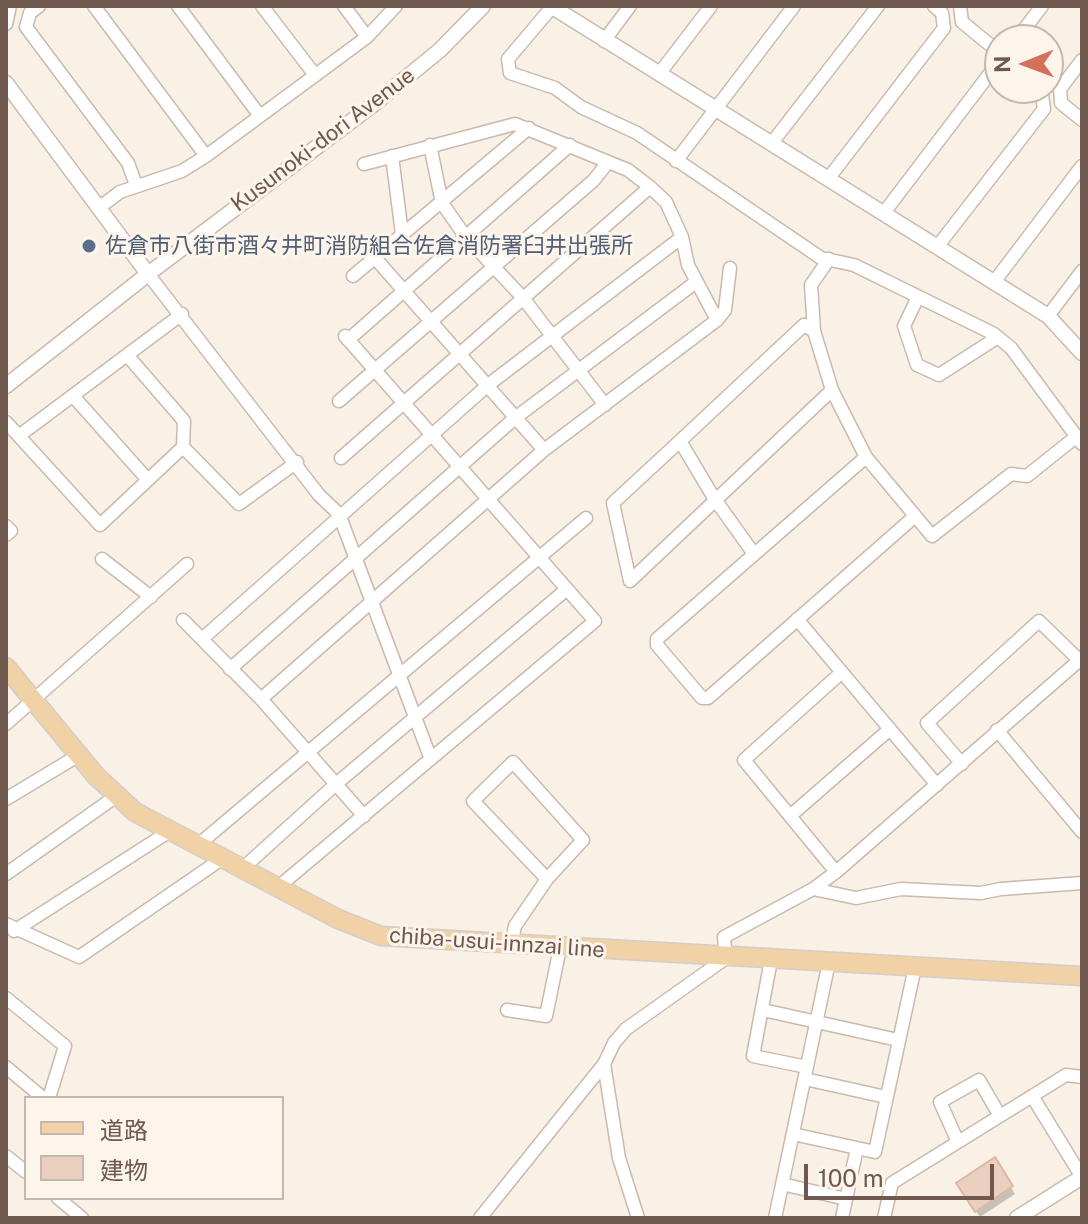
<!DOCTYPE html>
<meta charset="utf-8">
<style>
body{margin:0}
#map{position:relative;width:1088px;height:1224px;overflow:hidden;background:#f9f1e6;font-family:"Public Sans","Noto Sans JP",sans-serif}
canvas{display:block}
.frame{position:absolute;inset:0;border:8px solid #6f594e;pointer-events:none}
.legend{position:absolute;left:24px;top:1096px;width:260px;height:104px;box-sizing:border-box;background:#fdf5ec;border:2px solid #c4b7ad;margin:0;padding:10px 14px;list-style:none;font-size:24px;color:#6f594e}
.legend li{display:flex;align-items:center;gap:16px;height:40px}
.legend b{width:40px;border:2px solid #c4b7ad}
.north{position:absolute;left:984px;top:24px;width:80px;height:80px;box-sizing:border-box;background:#fdf5ec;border:2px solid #c4b7ad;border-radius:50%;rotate:269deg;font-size:22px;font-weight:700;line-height:32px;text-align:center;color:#6f594e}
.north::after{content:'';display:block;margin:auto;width:28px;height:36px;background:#d4715a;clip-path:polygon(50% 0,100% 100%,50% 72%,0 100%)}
.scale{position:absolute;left:804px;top:1164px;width:190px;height:36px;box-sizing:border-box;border:4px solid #6f594e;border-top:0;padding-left:10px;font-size:24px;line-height:28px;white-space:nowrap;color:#6f594e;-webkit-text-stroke:6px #fdf5ec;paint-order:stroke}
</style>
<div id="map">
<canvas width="1088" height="1224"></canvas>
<div class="frame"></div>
<ul class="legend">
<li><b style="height:10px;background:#f0d2a6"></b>道路</li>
<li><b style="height:22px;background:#ebd0c1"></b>建物</li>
</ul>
<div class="north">N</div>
<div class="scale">100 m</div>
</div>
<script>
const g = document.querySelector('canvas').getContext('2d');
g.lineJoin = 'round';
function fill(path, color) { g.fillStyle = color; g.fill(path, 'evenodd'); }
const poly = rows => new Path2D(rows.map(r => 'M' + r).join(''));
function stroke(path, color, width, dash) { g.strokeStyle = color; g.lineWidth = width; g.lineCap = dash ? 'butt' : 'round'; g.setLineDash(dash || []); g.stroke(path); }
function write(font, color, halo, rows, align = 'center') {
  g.font = font + ' "Public Sans","Noto Sans JP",sans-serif'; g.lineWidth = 6; g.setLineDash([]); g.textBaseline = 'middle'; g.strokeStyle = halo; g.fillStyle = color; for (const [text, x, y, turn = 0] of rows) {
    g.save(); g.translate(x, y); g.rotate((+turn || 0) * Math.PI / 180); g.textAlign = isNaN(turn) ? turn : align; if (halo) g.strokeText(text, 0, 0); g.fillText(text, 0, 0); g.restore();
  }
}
const shadow = poly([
 [994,1160,1015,1194,980,1217,958,1184]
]);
const building = poly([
 [995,1157,1013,1186,975,1212,956,1183,995,1157]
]);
const minor = poly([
 [39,6,30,13,26,27,128,163,136,185],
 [94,6,206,156],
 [178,6,260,116],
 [262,6,315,75],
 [344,6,367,37],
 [960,6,962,22,995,49,1000,48],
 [552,7,508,59,510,73,555,88,581,107,637,133,821,258,854,265,994,334,1011,348,1082,444],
 [6,24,10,6],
 [1016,40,1042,6],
 [604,41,630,6],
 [1082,60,1060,89,1061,103,1082,120],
 [659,74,711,6],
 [771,144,878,6],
 [430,145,442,203,465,236,523,298,605,405],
 [392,156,402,234],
 [676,161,794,6],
 [364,164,515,124,628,170,650,187,666,202,682,237,688,265,717,320,725,310,730,268],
 [828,179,944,28,942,13,934,6],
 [100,207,120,192,182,171,206,156,367,37,396,6],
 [883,214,994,68,1000,68],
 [937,247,1044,109,1042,95,1034,88],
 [375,258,544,450],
 [148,274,319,495,339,514,430,757],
 [353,276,529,128],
 [994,282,1082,166],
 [918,297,904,326,917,365,939,375,998,337],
 [182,314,127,355,184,421,183,447],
 [1048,316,1082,271],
 [814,331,811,285,829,259],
 [348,340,570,145],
 [73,396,148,480],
 [339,401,594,180,608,162],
 [6,422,100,525,183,447,239,504,297,462],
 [20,435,127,355],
 [680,441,613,503,630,581,832,390],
 [866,457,657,639,657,645,702,698,708,698,914,517],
 [341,458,650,187],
 [6,526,11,531,6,535],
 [754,554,714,498,680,441,804,325,814,331,832,390,866,457,932,536,1011,474,1027,476,1077,436],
 [102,559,151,597],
 [797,619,937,785],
 [183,620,261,699,364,816],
 [202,639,488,385,682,237],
 [230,669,515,418,696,282],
 [261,699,544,450,717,320],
 [6,724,187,564],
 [997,730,1082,832],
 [962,764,927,723,1039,621,1079,660],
 [6,799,79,755],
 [790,816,890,729],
 [198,845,586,518],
 [242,869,336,784,567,589],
 [836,872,744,760,842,672],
 [6,874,115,797],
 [277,888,595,621,345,336],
 [813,889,856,898,901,889,981,893,1001,889,1082,883],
 [6,924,79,957,223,858],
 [14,931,170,831],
 [511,945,515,926,547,879,583,840,513,762,473,801,547,879],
 [771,960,753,1056,807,1067],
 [6,998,65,1046,49,1098],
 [507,1010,546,1016,560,948],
 [763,1010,898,1040],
 [6,1067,43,1098],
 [805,1079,886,1097],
 [1032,1096,1082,1177],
 [793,1134,875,1152,915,967],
 [958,1142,940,1102,979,1080,1000,1116],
 [6,1156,26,1172],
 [782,1184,846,1199],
 [58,1198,82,1218],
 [480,1218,604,1064],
 [638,1218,619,1158,604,1064,614,1043,626,1029,726,958,724,937,813,889,836,872,1082,658],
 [775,1218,829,962],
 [842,1218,857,1148],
 [884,1218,892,1183,1066,1075,1082,1077]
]);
const tertiary = poly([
 [551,6,1048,316,1082,353],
 [6,83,148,274],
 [6,386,148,274,374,104,440,50,483,6],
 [1017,1218,1082,1177]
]);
const primary = poly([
 [6,667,96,776,135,812,338,919,381,936,1082,976]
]);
const markers = [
 [89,246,8,"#5c6f8a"]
];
const streetNames = [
 ["Kusunoki-dori Avenue",323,140,-37],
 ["chiba-usui-innzai line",497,943,4]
];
const serviceNames = [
 ["佐倉市八街市酒々井町消防組合佐倉消防署臼井出張所",105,246]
];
fill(shadow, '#0003');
fill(building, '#ebd0c1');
stroke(building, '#dcb7a3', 2);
stroke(minor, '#c9b9ae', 15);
stroke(tertiary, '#c9b9ae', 17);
stroke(primary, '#d4cdca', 21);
stroke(minor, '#fff', 12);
stroke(tertiary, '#fff', 14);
stroke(primary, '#f0d2a6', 18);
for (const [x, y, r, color] of markers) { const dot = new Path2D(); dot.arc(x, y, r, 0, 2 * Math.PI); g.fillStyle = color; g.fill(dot); stroke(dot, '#fdf5ec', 3); }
write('22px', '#6f594e', '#fdf5ec', streetNames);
write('22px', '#4e5e75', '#fdf5ec', serviceNames, 'left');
</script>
